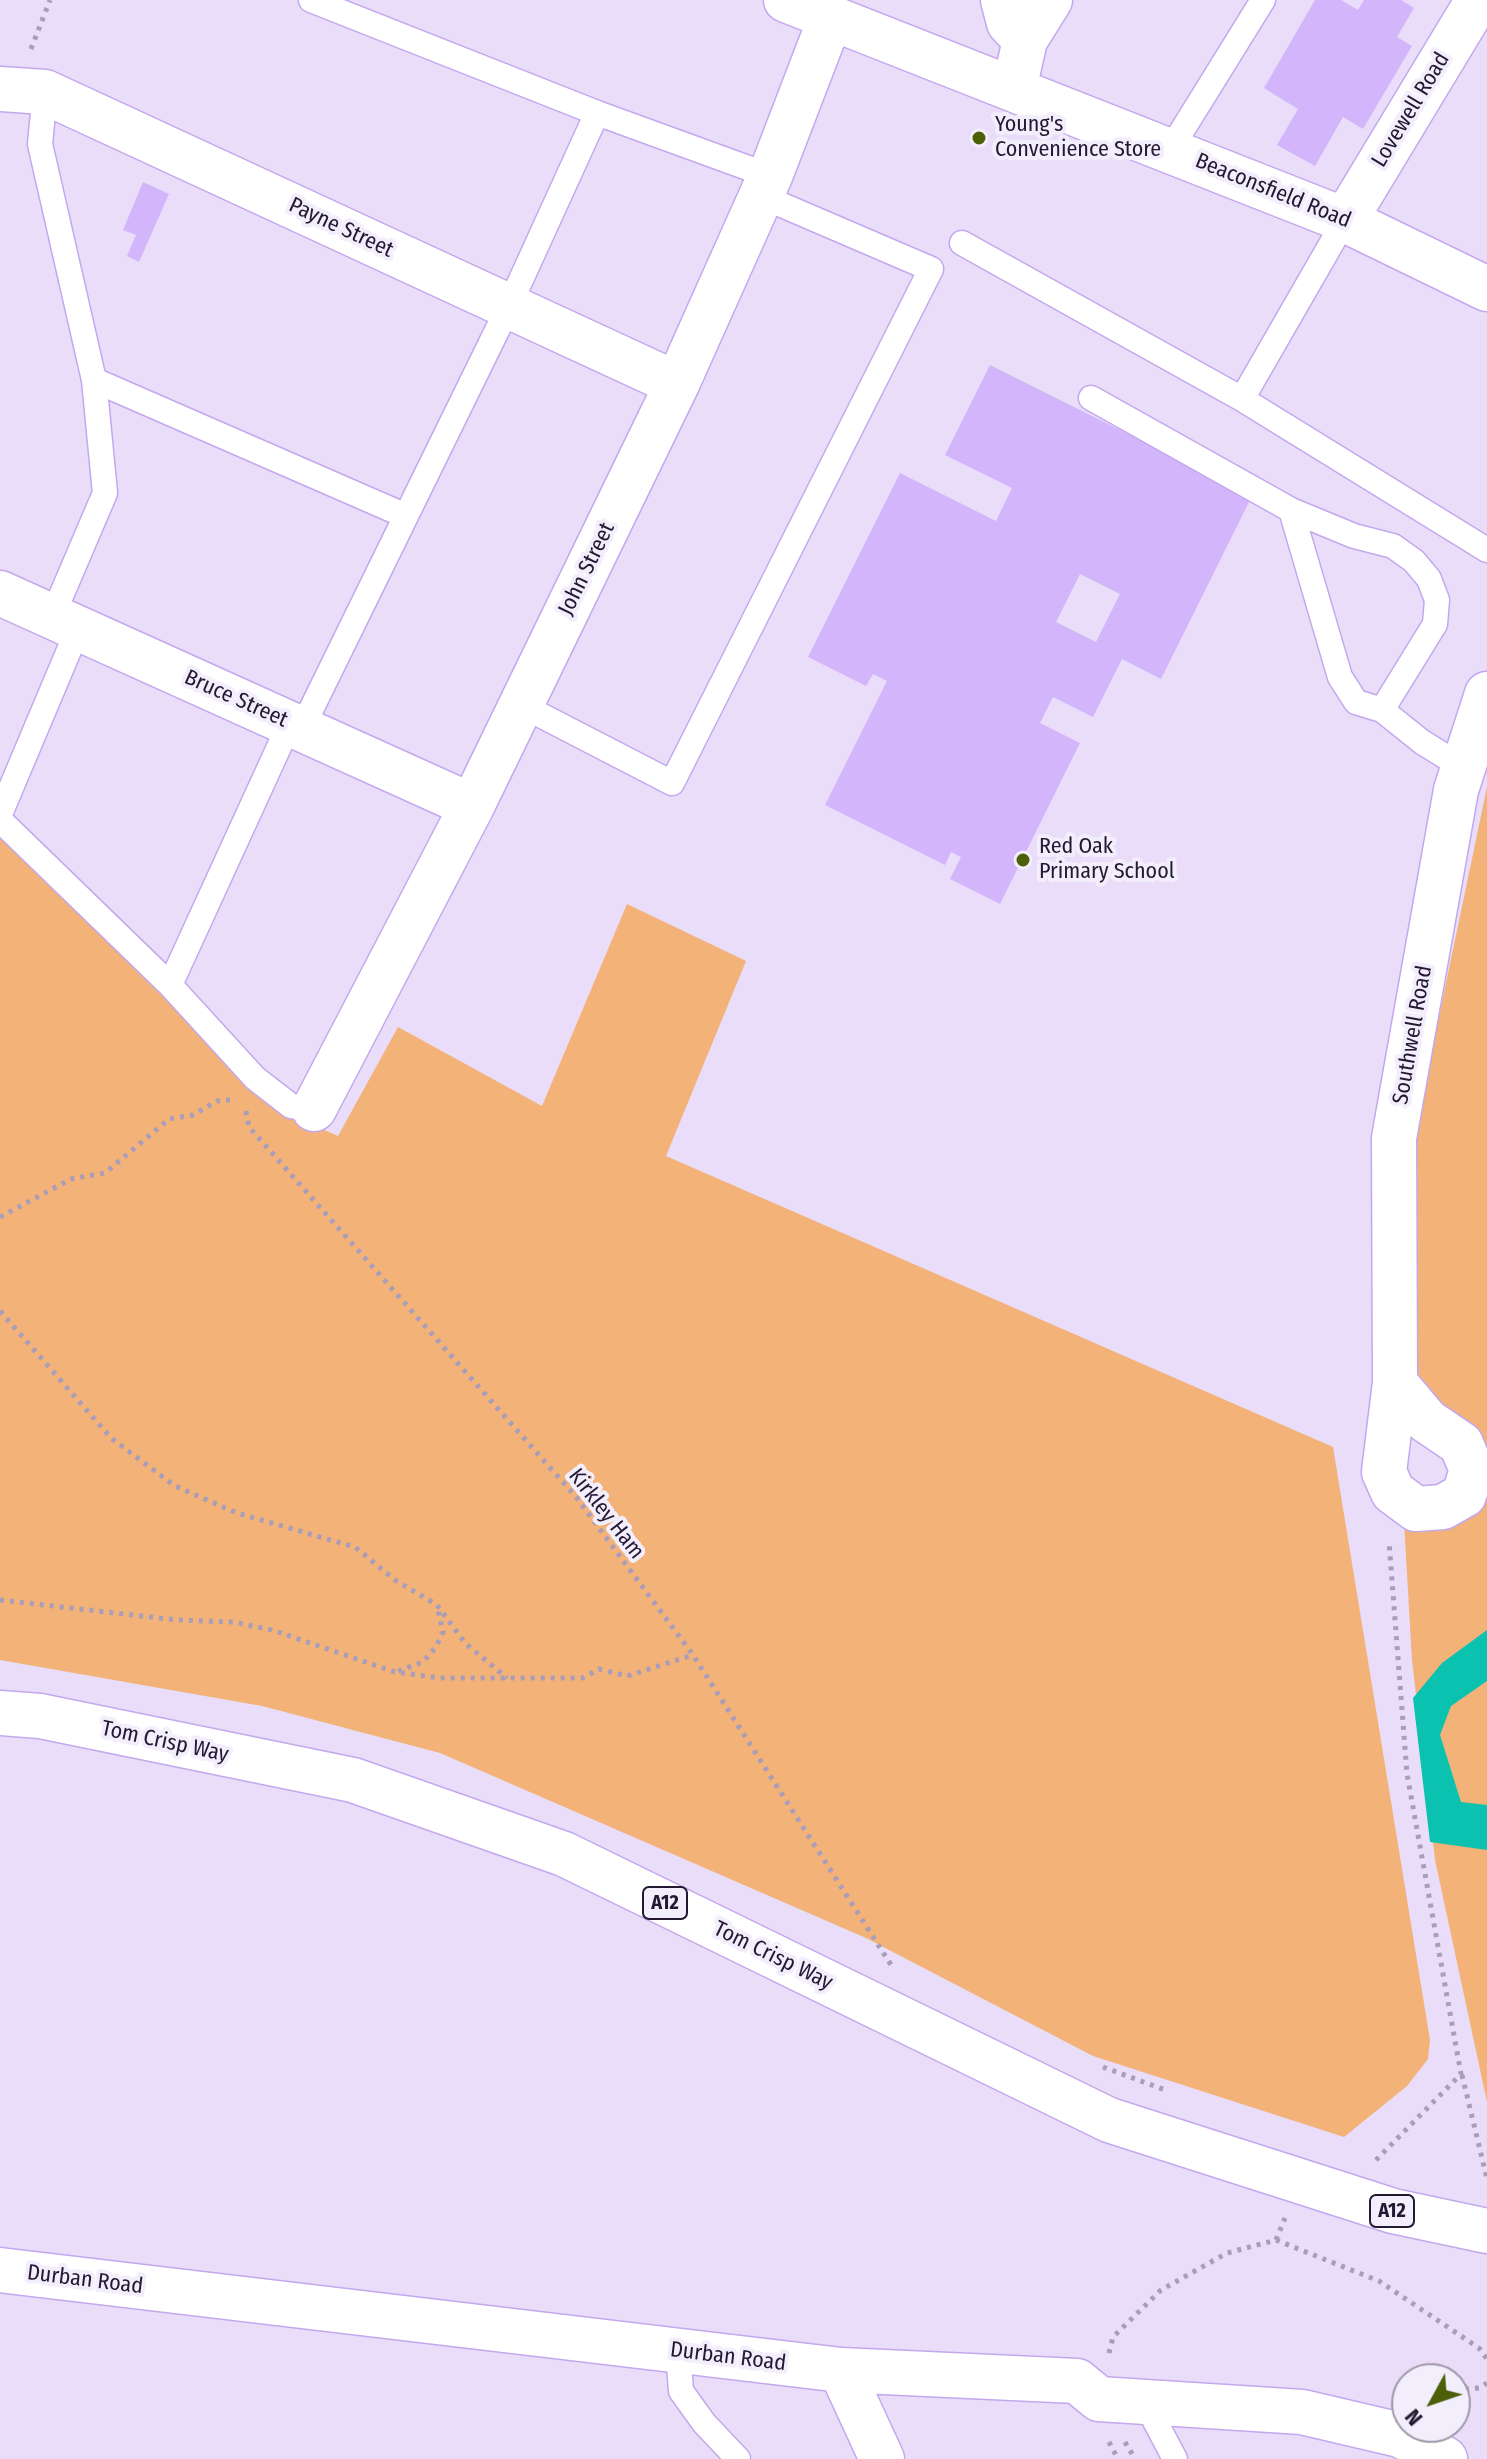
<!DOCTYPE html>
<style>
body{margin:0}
#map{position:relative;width:1487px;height:2459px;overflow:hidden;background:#e9ddfa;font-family:"Fira Sans Condensed",sans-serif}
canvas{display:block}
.north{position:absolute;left:1391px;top:2363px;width:80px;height:80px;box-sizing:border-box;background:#f3eefc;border:2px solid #a098ab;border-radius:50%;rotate:230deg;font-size:22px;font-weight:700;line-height:32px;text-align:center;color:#241832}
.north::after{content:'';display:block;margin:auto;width:28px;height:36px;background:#4c6009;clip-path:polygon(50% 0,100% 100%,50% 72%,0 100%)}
</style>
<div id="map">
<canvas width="1487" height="2459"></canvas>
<div class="north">N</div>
</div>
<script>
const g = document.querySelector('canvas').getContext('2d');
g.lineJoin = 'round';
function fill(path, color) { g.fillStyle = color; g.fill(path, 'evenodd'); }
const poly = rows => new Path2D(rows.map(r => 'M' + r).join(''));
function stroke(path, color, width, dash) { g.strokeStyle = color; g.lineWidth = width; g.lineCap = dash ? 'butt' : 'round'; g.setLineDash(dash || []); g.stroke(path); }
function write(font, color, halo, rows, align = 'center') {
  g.font = font + ' "Fira Sans Condensed",sans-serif'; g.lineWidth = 8; g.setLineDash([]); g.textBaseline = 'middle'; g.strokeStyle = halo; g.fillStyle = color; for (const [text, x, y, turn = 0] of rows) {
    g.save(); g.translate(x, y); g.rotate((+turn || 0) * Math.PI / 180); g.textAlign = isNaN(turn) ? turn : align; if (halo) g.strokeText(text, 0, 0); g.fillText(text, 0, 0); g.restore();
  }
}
const green = poly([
 [1487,787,1487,2102,1435,1860,1412,1660,1404,1522,1476,1507,1415,1384,1415,1131],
 [0,828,275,1108,338,1136,398,1027,542,1106,627,904,746,961,666,1156,1333,1447,1430,2040,1428,2059,1407,2086,1344,2137,1093,2056,866,1938,440,1753,262,1706,0,1660]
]);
const water = poly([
 [1487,1630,1487,1681,1451,1706,1440,1735,1461,1802,1487,1805,1487,1850,1430,1842,1413,1698,1442,1663]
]);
const building = poly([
 [1315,0,1341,0,1358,10,1364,0,1401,0,1414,8,1397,37,1412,46,1363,129,1343,117,1315,166,1277,145,1298,109,1264,88],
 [143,182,169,194,139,262,127,256,136,235,123,230],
 [990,365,1252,496,1161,679,1122,659,1093,717,1053,697,1040,723,1080,743,1000,904,950,879,961,857,951,852,945,865,825,805,887,681,873,674,866,686,808,657,900,473,996,521,1012,488,945,455],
 [1080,574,1120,594,1096,642,1056,622]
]);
const path = poly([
 [31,49,50,0],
 [246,1111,249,1127,576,1497,693,1655,893,1968],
 [0,1217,71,1179,105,1173,169,1119,193,1115,217,1101,230,1100],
 [0,1311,111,1438,175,1486,237,1513,355,1547,395,1580,437,1605,465,1643,507,1678],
 [0,1600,177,1620,233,1622,272,1630,395,1672,440,1678,582,1678,599,1669,627,1676,693,1655],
 [398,1671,423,1662,436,1647,443,1632,438,1610],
 [1103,2067,1168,2091],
 [1462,2075,1487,2179],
 [1376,2160,1461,2074,1407,1774,1389,1542],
 [1276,2240,1285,2218],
 [1109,2353,1113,2337,1161,2290,1227,2253,1276,2240,1379,2281,1479,2348,1487,2359],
 [1455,2390,1479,2388,1487,2383],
 [1109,2442,1118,2459],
 [1125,2442,1135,2459]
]);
const lane = poly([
 [311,0,597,113,770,176],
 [45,92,40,144,94,380,105,493,52,617],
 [1170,150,1263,0],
 [962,243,1242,399,1487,550],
 [94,380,406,516],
 [1091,398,1291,510,1354,536,1393,546,1414,561,1429,579,1437,600,1435,624,1382,710,1422,742,1464,768],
 [1242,399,1345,220],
 [1291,510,1340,677,1356,702,1382,710],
 [521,705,672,783,931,269,761,196],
 [302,728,509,306,597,113],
 [0,814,78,629],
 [0,820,170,985,255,1078,291,1106,314,1109],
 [170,985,290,723],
 [678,2351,681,2391,704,2423,738,2459],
 [1145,2402,1175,2459]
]);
const street = poly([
 [786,0,1345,220,1487,289],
 [1003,0,1009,23,1025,40],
 [0,89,45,92,677,384],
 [1014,89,1025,40,1050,0],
 [1345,220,1478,0],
 [0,593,472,806],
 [314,1109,472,806,677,384,770,176,831,17],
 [1395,1383,1427,1421,1461,1444,1472,1470,1464,1495,1443,1507,1416,1509,1393,1492,1384,1472,1395,1383,1394,1138,1456,790,1487,694],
 [0,2270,841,2370,1077,2381,1099,2399,1302,2412,1400,2435,1445,2459],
 [841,2370,882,2459]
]);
const highway = poly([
 [0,1713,40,1716,353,1780,564,1854,1109,2120,1393,2211,1487,2231]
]);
const markers = [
 [979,138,8,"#4c6009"],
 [1023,860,8,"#4c6009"]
];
const shields = [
 [665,1903,44],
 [1392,2211,44]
];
const shieldNames = [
 ["A12",665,1903],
 ["A12",1392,2211]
];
const streetNames = [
 ["Lovewell Road",1411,110,-59],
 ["Beaconsfield Road",1273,191,22],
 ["Payne Street",341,228,25],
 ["John Street",587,569,-64],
 ["Bruce Street",236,699,24],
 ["Southwell Road",1413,1035,-80],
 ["Kirkley Ham",606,1514,52],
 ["Tom Crisp Way",165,1742,12],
 ["Tom Crisp Way",773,1956,26],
 ["Durban Road",85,2280,7],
 ["Durban Road",728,2357,7]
];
const poiNames = [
 ["Young's",995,125],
 ["Convenience Store",995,150],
 ["Red Oak",1039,847],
 ["Primary School",1039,872]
];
fill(green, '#f2b278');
fill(water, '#0bc2b0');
fill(building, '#d2b5fa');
stroke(lane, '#c4a8ed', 27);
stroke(street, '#c4a8ed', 47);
stroke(highway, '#c4a8ed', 47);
stroke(path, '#a99db9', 5, [4, 6]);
stroke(lane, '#fff', 24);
stroke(street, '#fff', 44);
stroke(highway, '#fff', 44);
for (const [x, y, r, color] of markers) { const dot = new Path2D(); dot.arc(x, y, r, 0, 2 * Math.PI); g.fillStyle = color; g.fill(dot); stroke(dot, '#f3eefc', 3); }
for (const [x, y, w] of shields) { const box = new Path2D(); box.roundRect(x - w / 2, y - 16, w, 32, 6); g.fillStyle = '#f3eefc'; g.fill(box); stroke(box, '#241832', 2); }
write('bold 20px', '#241832', null, shieldNames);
write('22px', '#241832', '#f3eefc', streetNames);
write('22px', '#241832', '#f3eefc', poiNames, 'left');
</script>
